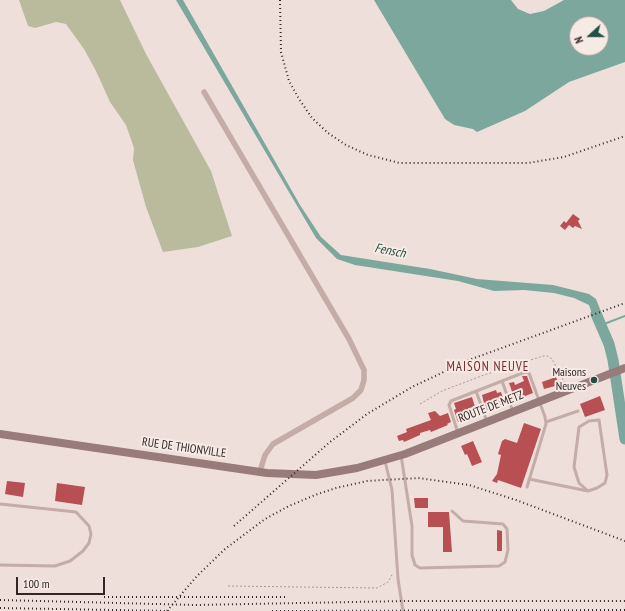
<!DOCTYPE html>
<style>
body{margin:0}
#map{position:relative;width:625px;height:611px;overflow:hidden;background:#eedfda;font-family:"PT Sans Narrow",sans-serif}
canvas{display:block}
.north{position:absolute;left:569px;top:16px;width:40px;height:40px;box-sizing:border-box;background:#f6eae5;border:1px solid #a89c99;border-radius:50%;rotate:249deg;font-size:11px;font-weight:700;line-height:16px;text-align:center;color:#322727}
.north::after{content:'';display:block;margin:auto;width:14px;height:18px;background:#224e44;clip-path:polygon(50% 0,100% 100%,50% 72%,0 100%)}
.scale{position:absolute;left:16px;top:577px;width:89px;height:18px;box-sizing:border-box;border:2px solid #322727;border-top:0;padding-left:5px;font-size:12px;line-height:14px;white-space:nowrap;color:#322727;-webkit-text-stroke:3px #f6eae5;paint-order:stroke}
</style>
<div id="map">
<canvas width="625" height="611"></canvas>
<div class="north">N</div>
<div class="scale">100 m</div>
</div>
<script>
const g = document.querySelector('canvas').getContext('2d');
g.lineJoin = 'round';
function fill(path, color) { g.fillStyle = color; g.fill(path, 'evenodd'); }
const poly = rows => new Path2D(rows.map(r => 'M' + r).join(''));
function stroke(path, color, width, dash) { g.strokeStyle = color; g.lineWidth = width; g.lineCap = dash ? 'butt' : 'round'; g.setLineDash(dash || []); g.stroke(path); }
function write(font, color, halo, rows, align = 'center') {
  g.font = font + ' "PT Sans Narrow",sans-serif'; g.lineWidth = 4; g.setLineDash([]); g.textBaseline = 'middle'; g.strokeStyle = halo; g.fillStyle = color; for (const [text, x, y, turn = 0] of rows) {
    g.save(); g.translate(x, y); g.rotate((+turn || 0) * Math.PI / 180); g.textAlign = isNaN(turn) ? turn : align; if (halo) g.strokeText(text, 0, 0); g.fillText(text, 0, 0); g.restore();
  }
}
const green = poly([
 [19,0,120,0,146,54,211,171,232,236,198,247,163,252,146,207,133,160,134,148,126,125,110,102,96,71,84,49,66,24,56,22,35,28,28,26]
]);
const water = poly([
 [176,0,183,0,300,205,321,237,341,255,430,269,477,279,553,285,589,294,596,299,606,324,597,328,589,305,574,298,554,293,524,290,494,291,458,281,355,265,337,259,316,238],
 [374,0,511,0,518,9,530,14,544,11,564,0,625,0,625,62,569,82,525,111,477,132,473,129,454,125,445,119],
 [577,24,601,24,601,48,577,48]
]);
const stream = poly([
 [604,324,625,316]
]);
const river = poly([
 [596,314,609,344,613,360,625,439]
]);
const building = poly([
 [573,214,580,219,578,221,582,229,575,226,573,228,569,225,565,230,560,226,564,221,566,223],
 [522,376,527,376,533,393,515,400,509,383,514,382,515,385,524,381],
 [556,377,559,385,544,389,542,382],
 [496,390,497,393,501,392,505,404,486,411,482,395],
 [600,396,605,410,585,417,580,404],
 [472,397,475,407,478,406,481,413,458,422,454,410,456,409,454,403],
 [435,411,440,416,448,413,451,422,447,424,448,425,431,432,430,430,420,433,420,435,404,442,403,440,399,441,397,436,407,432,406,429,431,420,428,413],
 [524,423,541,429,521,488,498,480,497,483,492,481,497,474,501,455,498,454,502,441,505,439,517,443],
 [473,441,482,462,472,466,467,454,465,455,461,446],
 [7,481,25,483,23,497,5,494],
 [57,483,85,487,82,505,55,501],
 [414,498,428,498,428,508,415,508],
 [428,512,449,512,452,552,443,552,443,527,428,527],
 [497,530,502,531,502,551,497,551]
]);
const path = poly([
 [420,404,442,391,484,375,543,356,548,356,552,359,565,383],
 [228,586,377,588,388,582,393,573]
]);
const service = poly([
 [502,381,513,412],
 [476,391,487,422],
 [546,422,578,411],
 [458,433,449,405,451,401,525,372,529,373,545,417,546,424,527,487],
 [401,455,412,526,412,555,415,565,420,568,499,566,505,562,508,550,507,529,503,524,463,521,452,511],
 [385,461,392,490,398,579,403,611],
 [529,479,588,491,597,488,605,483,607,475,599,420,589,421,579,427,574,467,579,483,588,491],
 [0,504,76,512,89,526,91,534,89,543,83,551,70,561,55,566,0,565]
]);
const minor = poly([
 [204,92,349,339,364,370,364,380,361,390,353,398,273,444,265,455,260,471]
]);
const secondary = poly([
 [0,434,267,473,316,475,357,468,405,454,625,368]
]);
const rail = poly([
 [280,0,281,52,289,81,299,99,312,118,328,133,346,145,368,155,400,163,528,163,564,157,625,136],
 [234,526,330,442,367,414,412,387,469,360,625,303],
 [104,597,288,597],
 [0,600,196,605,405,601,625,601],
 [0,608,171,611],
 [167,611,197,576,225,549,265,519,289,506,315,495,336,488,367,481,418,478,469,485,516,500,625,541],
 [272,611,625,610]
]);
const markers = [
 [594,380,4,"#224e44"]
];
const poiNames = [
 ["Maisons",586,373],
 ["Neuves",586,387]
];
const streetNames = [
 ["ROUTE DE METZ",491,407,-21],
 ["RUE DE THIONVILLE",184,448,8]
];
const waterNames = [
 ["Fensch",390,251,11]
];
const neighbourhoodNames = [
 ["MAISON NEUVE",488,367]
];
fill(green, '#b9bb9c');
fill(water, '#7ca79d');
stroke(stream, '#7ca79d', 2);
stroke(river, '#7ca79d', 11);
fill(building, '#b74f53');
stroke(path, '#af9692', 1, [2, 2]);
stroke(service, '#c4aca7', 3);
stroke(minor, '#c4aca7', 5.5);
stroke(secondary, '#977c79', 8);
stroke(rail, '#322727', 2, [1, 3]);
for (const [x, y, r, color] of markers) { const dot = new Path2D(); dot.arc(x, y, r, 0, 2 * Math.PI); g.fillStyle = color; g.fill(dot); stroke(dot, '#f6eae5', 1.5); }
write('12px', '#322727', '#f6eae5', poiNames, 'right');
write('12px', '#322727', '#f6eae5', streetNames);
write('italic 13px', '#224e44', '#f6eae5', waterNames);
g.letterSpacing = '1px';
write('13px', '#762a2d', '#f6eae5', neighbourhoodNames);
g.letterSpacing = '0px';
</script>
